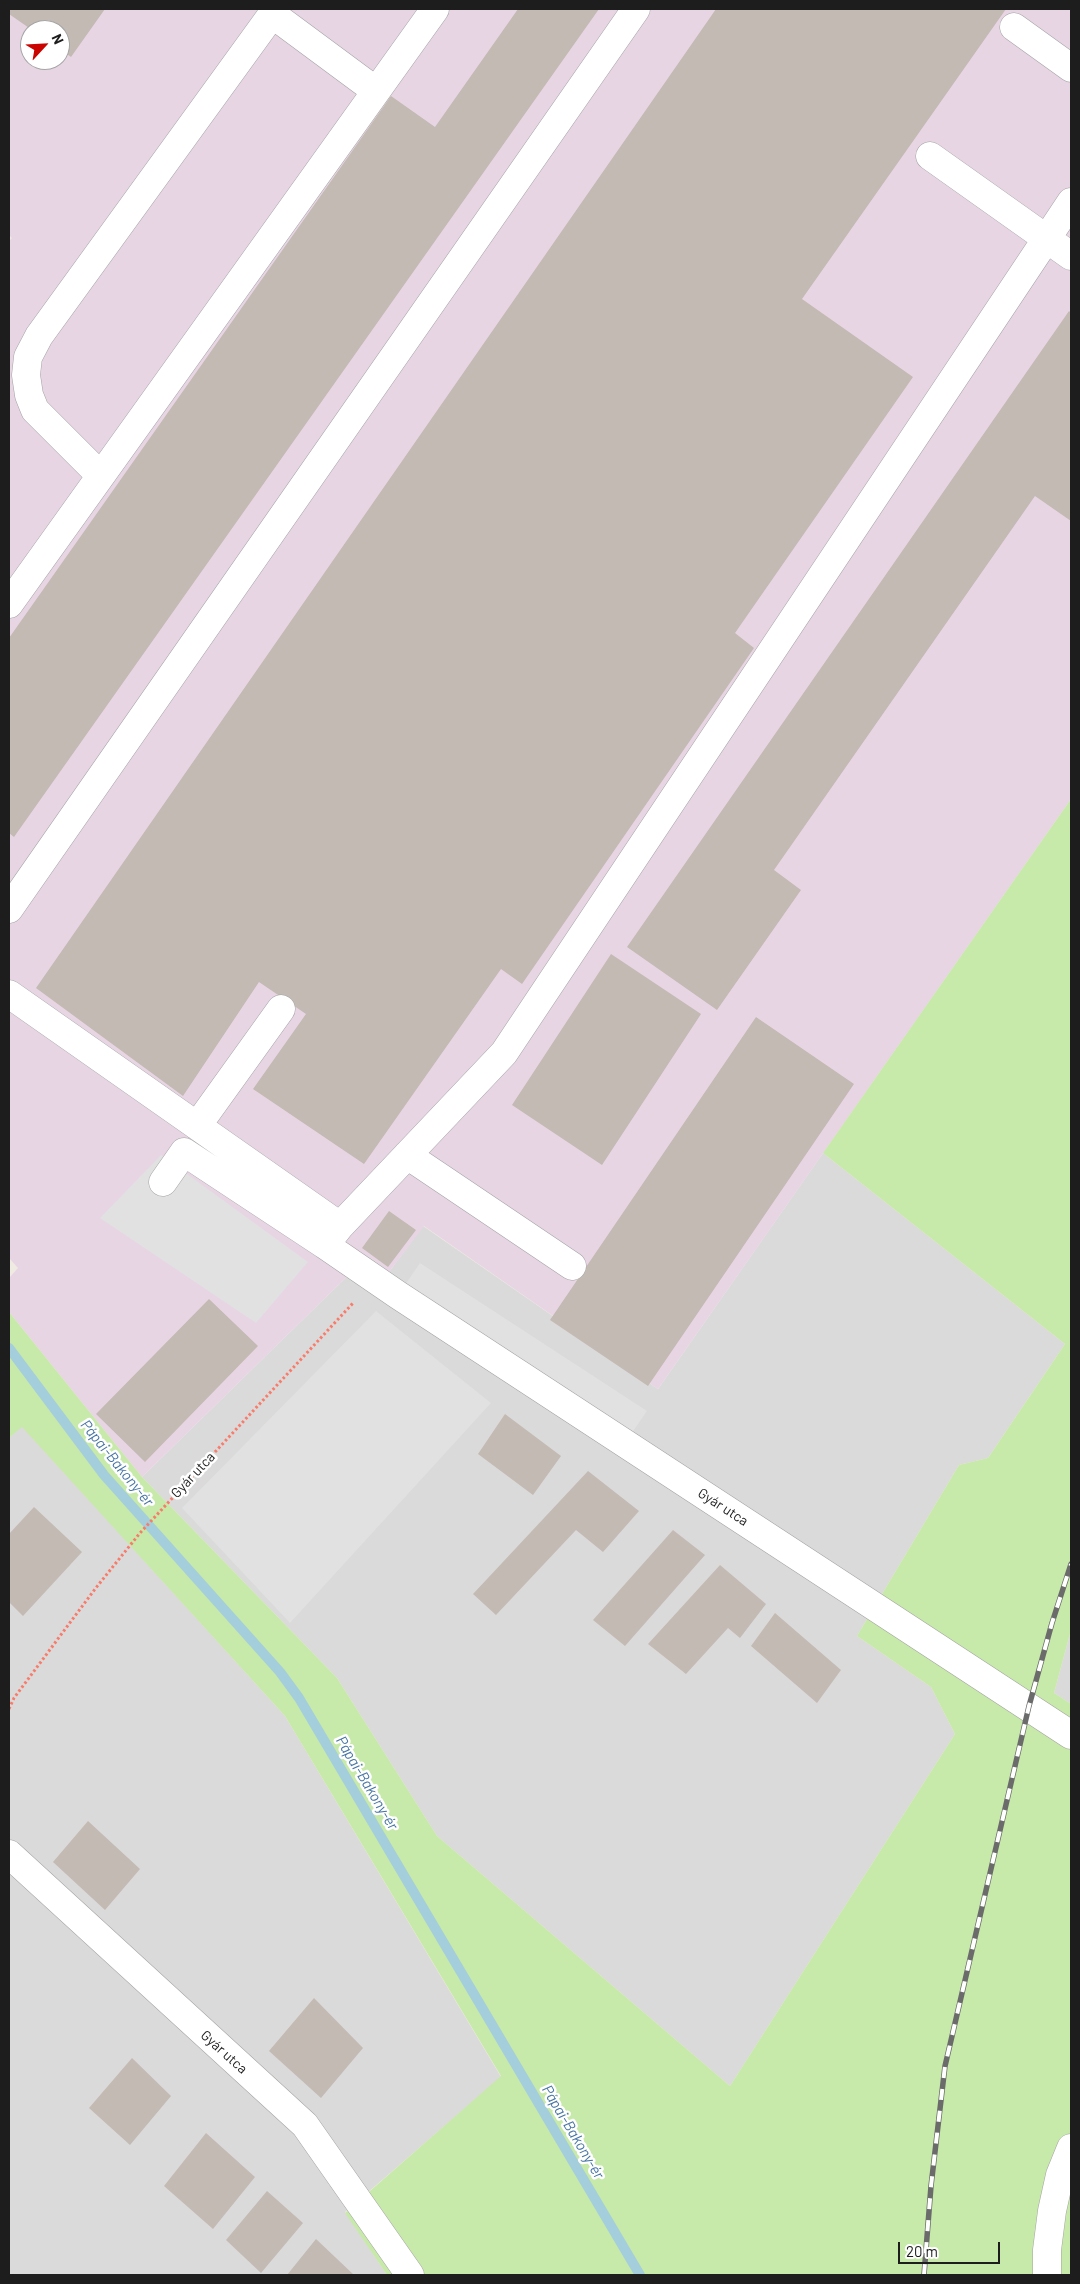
<!DOCTYPE html>
<meta charset="utf-8">
<style>
body{margin:0}
#map{position:relative;width:1080px;height:2284px;overflow:hidden;background:#efebe3;font-family:Barlow,sans-serif}
canvas{display:block}
.frame{position:absolute;inset:0;border:10px solid #1d1d1d;pointer-events:none}
.north{position:absolute;left:20px;top:20px;width:50px;height:50px;box-sizing:border-box;background:#fff;border:1px solid #a5a5a5;border-radius:50%;rotate:65deg;font-size:14px;font-weight:700;line-height:20px;text-align:center;color:#1d1d1d}
.north::after{content:'';display:block;margin:auto;width:18px;height:22px;background:#ca0401;clip-path:polygon(50% 0,100% 100%,50% 72%,0 100%)}
.scale{position:absolute;left:898px;top:2242px;width:102px;height:22px;box-sizing:border-box;border:2px solid #1d1d1d;border-top:0;padding-left:6px;font-size:15px;line-height:18px;white-space:nowrap;color:#1d1d1d;-webkit-text-stroke:4px #fff;paint-order:stroke}
</style>
<div id="map">
<canvas width="1080" height="2284"></canvas>
<div class="frame"></div>
<div class="north">N</div>
<div class="scale">20 m</div>
</div>
<script>
const g = document.querySelector('canvas').getContext('2d');
g.lineJoin = 'round';
function fill(path, color) { g.fillStyle = color; g.fill(path, 'evenodd'); }
const poly = rows => new Path2D(rows.map(r => 'M' + r).join(''));
function stroke(path, color, width, dash) { g.strokeStyle = color; g.lineWidth = width; g.lineCap = dash ? 'butt' : 'round'; g.setLineDash(dash || []); g.stroke(path); }
function write(font, color, halo, rows, align = 'center') {
  g.font = font + ' Barlow,sans-serif'; g.lineWidth = 5; g.setLineDash([]); g.textBaseline = 'middle'; g.strokeStyle = halo; g.fillStyle = color; for (const [text, x, y, turn = 0] of rows) {
    g.save(); g.translate(x, y); g.rotate((+turn || 0) * Math.PI / 180); g.textAlign = isNaN(turn) ? turn : align; if (halo) g.strokeText(text, 0, 0); g.fillText(text, 0, 0); g.restore();
  }
}
const residential = poly([
 [823,1153,1065,1344,988,1458,959,1465,857,1636,931,1687,955,1734,730,2086,437,1836,337,1678,142,1477,368,1256,389,1272,423,1226,658,1389],
 [22,1426,285,1716,501,2077,345,2212,387,2275,9,2275,9,1438],
 [1071,1630,1071,1704,1054,1693]
]);
const industrial = poly([
 [9,9,1071,9,1071,799,658,1389,424,1226,389,1272,368,1256,142,1477,9,1312,9,1278,18,1268,9,1258,9,241,12,238,9,235],
 [30,30,60,30,60,60,30,60]
]);
const grass = poly([
 [1071,799,1071,1630,1054,1693,1071,1704,1071,2275,387,2275,345,2213,501,2076,285,1716,22,1427,9,1438,9,1312,142,1477,337,1678,437,1836,730,2086,955,1734,931,1687,857,1636,959,1465,988,1458,1065,1344,823,1153]
]);
const parking = poly([
 [161,1155,308,1262,256,1323,100,1218],
 [420,1263,647,1411,625,1443,398,1295],
 [376,1311,491,1403,290,1623,182,1508]
]);
const stream = poly([
 [9,1348,104,1475,280,1672,299,1698,640,2275]
]);
const building = poly([
 [9,9,105,9,71,57,60,49,60,30,32,30,9,14],
 [518,9,599,9,14,837,9,833,9,638,391,96,435,127],
 [716,9,1006,9,802,299,913,377,735,633,754,648,522,984,501,969,364,1164,253,1089,306,1014,259,982,183,1096,36,988],
 [1069,311,1071,313,1071,521,1035,496,774,870,801,890,717,1010,627,947],
 [611,954,701,1014,602,1165,512,1105],
 [756,1017,854,1084,648,1386,550,1320],
 [389,1211,416,1230,388,1267,362,1248],
 [209,1299,258,1346,145,1462,96,1414],
 [505,1414,561,1456,533,1495,478,1454],
 [588,1471,639,1511,603,1552,576,1530,496,1615,473,1594],
 [34,1507,82,1552,23,1616,9,1602,9,1534],
 [673,1530,705,1555,625,1646,593,1620],
 [720,1565,766,1604,740,1638,728,1628,686,1674,648,1644],
 [775,1613,841,1670,817,1703,751,1646],
 [88,1821,140,1869,105,1910,53,1862],
 [314,1998,363,2048,321,2098,269,2051],
 [132,2058,171,2096,130,2145,89,2108],
 [206,2133,255,2177,213,2229,164,2186],
 [267,2191,303,2223,261,2273,226,2240],
 [316,2239,354,2275,287,2275]
]);
const path = poly([
 [9,1709,14,1698,95,1589,140,1533,354,1302]
]);
const minor = poly([
 [272,14,376,91],
 [1014,27,1071,68],
 [930,156,1071,256],
 [100,475,35,410,29,395,26,375,28,357,39,336,276,9],
 [9,604,435,9],
 [9,909,636,9],
 [9,994,340,1226,325,1245,398,1295,1071,1735],
 [197,1126,281,1009],
 [407,1155,572,1266],
 [163,1182,184,1152,325,1245],
 [340,1226,504,1053,1071,202],
 [9,1854,305,2125,410,2275],
 [1047,2275,1047,2250,1052,2211,1060,2175,1071,2148]
]);
const rail = poly([
 [924,2275,931,2186,945,2066,1029,1706,1052,1623,1071,1564]
]);
const streetNames = [
 ["Gyár utca",193,1475,-47],
 ["Gyár utca",723,1507,33],
 ["Gyár utca",224,2052,42]
];
const waterNames = [
 ["Pápai-Bakony-ér",117,1463,51],
 ["Pápai-Bakony-ér",367,1783,59],
 ["Pápai-Bakony-ér",573,2132,59]
];
fill(residential, '#dbdada');
fill(industrial, '#e8d5e4');
fill(grass, '#c7e9a9');
fill(parking, '#e1e1e1');
stroke(stream, '#a4cedc', 10);
fill(building, '#c3bab3');
stroke(minor, '#a4a4a4', 29);
stroke(path, '#f97b6a', 3, [2.5, 2.5]);
stroke(minor, '#fff', 28);
stroke(rail, '#6b6b6b', 5.5);
stroke(rail, '#fff', 4, [11]);
write('14px', '#1d1d1d', '#fff', streetNames);
write('italic 15px', '#4775a4', '#fff', waterNames);
</script>
